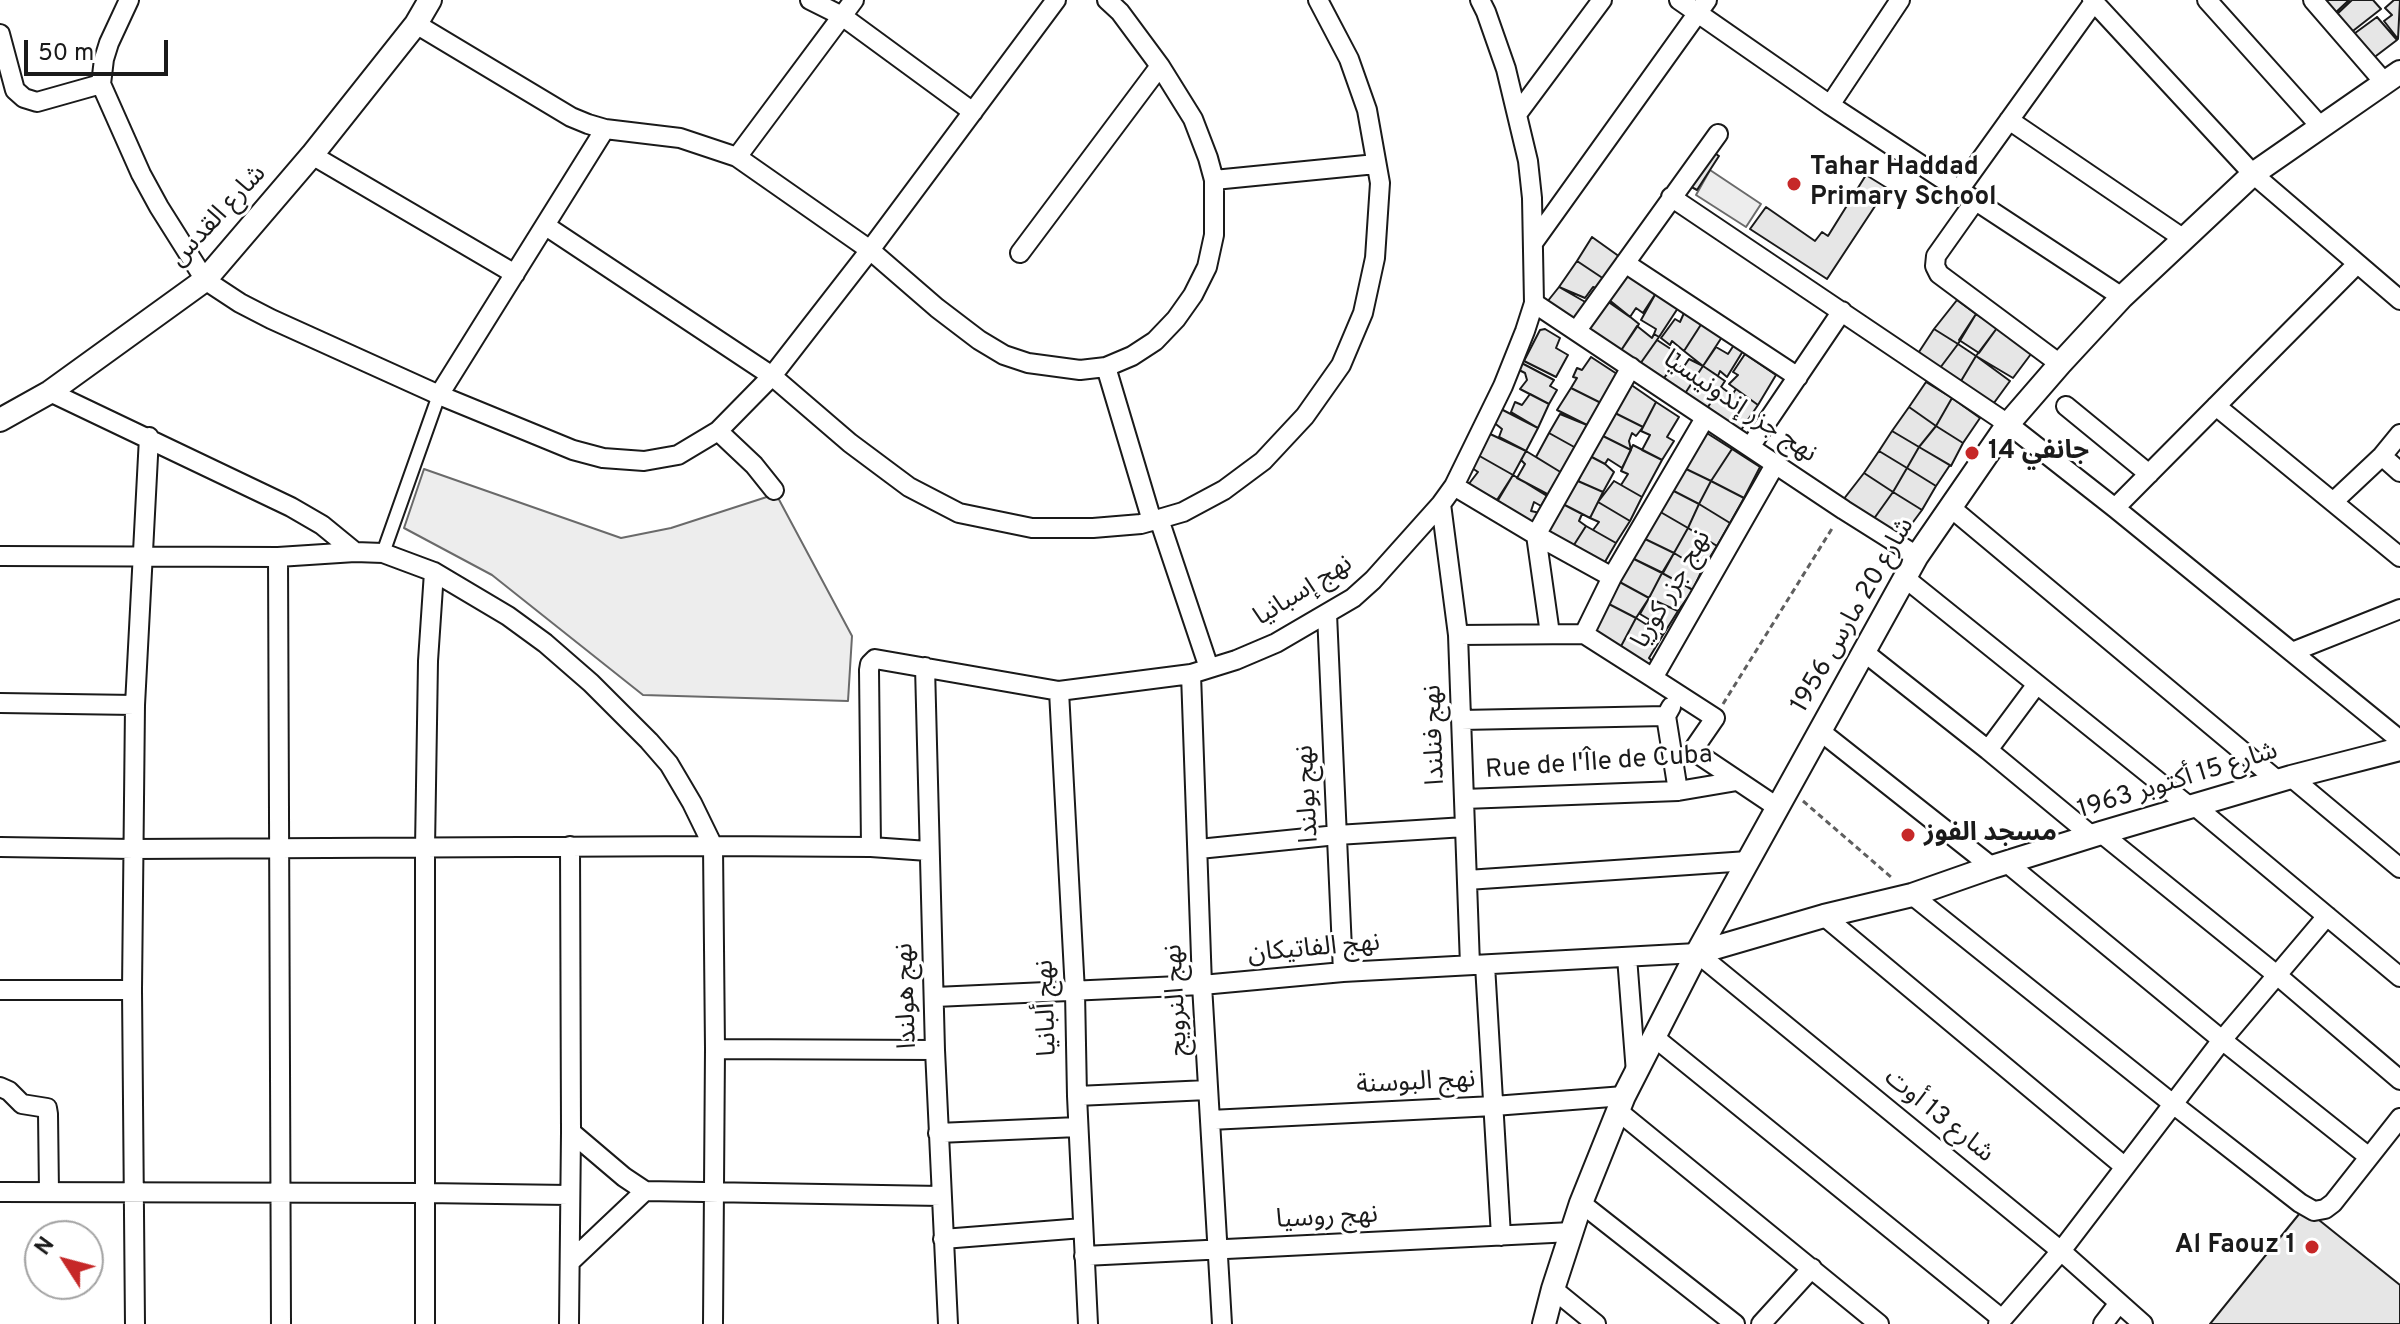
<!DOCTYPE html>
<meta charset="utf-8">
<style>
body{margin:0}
#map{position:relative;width:2400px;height:1324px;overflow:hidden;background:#fff;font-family:Overpass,sans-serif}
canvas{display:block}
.north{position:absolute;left:24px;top:1220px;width:80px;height:80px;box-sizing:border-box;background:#fff;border:2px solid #a3a3a3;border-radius:50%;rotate:306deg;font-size:22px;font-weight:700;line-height:32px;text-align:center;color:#1a1a1a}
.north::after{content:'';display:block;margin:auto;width:28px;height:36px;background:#c62828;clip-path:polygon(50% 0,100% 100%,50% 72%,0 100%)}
.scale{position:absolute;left:24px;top:40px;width:144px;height:36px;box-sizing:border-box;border:4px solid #1a1a1a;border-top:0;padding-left:10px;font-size:24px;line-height:28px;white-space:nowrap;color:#1a1a1a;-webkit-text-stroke:6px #fff;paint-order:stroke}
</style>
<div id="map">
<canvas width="2400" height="1324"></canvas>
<div class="north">N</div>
<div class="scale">50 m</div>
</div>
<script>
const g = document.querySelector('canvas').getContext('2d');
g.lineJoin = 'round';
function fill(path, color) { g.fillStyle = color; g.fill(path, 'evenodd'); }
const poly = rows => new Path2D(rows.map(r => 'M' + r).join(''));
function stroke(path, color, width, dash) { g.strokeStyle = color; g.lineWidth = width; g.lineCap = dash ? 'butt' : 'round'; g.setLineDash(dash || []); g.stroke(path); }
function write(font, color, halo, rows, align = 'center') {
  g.font = font + ' Overpass,"Noto Sans Arabic",sans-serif'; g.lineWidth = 6; g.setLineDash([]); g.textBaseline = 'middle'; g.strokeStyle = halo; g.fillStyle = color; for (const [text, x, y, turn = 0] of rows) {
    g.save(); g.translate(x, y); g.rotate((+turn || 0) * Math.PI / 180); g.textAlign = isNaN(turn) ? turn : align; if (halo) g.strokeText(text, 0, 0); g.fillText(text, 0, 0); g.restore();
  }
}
const built = poly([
 [1710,170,1761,204,1746,227,1696,195,1710,170],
 [424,469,621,538,671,528,776,494,852,636,848,701,643,695,492,575,404,528,424,469]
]);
const building = poly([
 [2319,0,2349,0,2333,15,2319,0],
 [2352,0,2373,0,2381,9,2349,34,2335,16,2352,0],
 [2394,0,2400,0,2398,39,2384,21,2392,15,2385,8,2394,0],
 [2377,17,2397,40,2372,59,2351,36,2377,17],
 [1707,148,1719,156,1697,190,1686,184,1707,148],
 [1866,175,1887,188,1827,279,1750,229,1766,207,1815,241,1822,232,1828,236,1866,175],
 [1592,237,1620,257,1604,279,1577,261,1592,237],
 [1577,261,1604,279,1599,289,1593,287,1585,298,1559,287,1577,261],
 [1626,271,1656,293,1643,313,1636,308,1630,317,1607,301,1626,271],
 [1559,287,1587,303,1576,319,1547,302,1559,287],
 [1656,293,1678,308,1659,337,1654,334,1656,329,1641,320,1656,293],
 [1608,299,1639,324,1620,352,1587,329,1608,299],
 [1957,300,1976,314,1958,344,1934,329,1957,300],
 [1684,313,1702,323,1684,351,1672,341,1670,345,1661,338,1675,319,1680,322,1684,313],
 [1976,314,1997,328,1979,353,1959,340,1976,314],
 [1702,323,1722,337,1703,366,1684,351,1702,323],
 [1637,326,1652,338,1654,334,1659,337,1640,364,1620,352,1637,326],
 [1997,328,2031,354,2013,378,1976,356,1997,328],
 [1545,329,1560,338,1556,348,1568,355,1556,377,1524,361,1540,330,1545,329],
 [1934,329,1958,344,1937,372,1915,358,1934,329],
 [1657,340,1680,355,1662,381,1640,364,1657,340],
 [1958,344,1976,356,1958,386,1937,372,1958,344],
 [1734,345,1743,351,1727,377,1720,371,1718,376,1703,366,1716,347,1728,354,1734,345],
 [1745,354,1776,375,1758,405,1729,384,1738,375,1733,372,1745,354],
 [1976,356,2010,381,1991,407,1958,386,1976,356],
 [1591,357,1617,374,1601,403,1571,388,1577,378,1573,377,1577,368,1582,370,1591,357],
 [1514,359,1554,380,1550,386,1557,390,1549,404,1520,389,1527,380,1525,373,1511,366,1514,359],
 [1689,359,1703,366,1684,395,1662,381,1675,363,1683,368,1689,359],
 [1703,366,1725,381,1706,410,1684,395,1703,366],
 [1627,382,1656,402,1643,427,1611,411,1627,382],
 [1926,382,1952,398,1936,426,1909,407,1926,382],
 [1721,387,1732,395,1736,389,1758,405,1739,433,1706,410,1721,387],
 [1571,388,1601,403,1587,425,1557,410,1571,388],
 [1530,394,1549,404,1538,428,1511,412,1515,402,1522,405,1530,394],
 [1952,398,1980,418,1963,443,1936,426,1952,398],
 [1656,402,1679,417,1667,437,1674,441,1662,460,1642,450,1650,435,1641,431,1656,402],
 [1497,407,1538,428,1526,451,1499,437,1502,429,1492,421,1497,407],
 [1909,407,1936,426,1919,447,1892,431,1909,407],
 [1611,411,1643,427,1636,436,1632,433,1629,441,1631,450,1599,434,1611,411],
 [1560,414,1587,425,1576,448,1549,433,1560,414],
 [1936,426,1963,443,1951,466,1919,447,1936,426],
 [1702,430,1732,449,1711,481,1680,466,1702,430],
 [1892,431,1919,447,1907,468,1879,451,1892,431],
 [1486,432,1526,451,1513,475,1476,454,1486,432],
 [1549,433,1576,448,1562,473,1536,457,1549,433],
 [1599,434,1631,450,1622,468,1608,459,1605,464,1588,455,1599,434],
 [1633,445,1662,460,1642,497,1621,485,1628,474,1621,471,1633,445],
 [1919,447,1950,465,1936,486,1907,468,1919,447],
 [1732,449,1760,467,1744,498,1711,481,1732,449],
 [1526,451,1562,473,1551,496,1517,478,1525,464,1521,460,1526,451],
 [1879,451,1907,468,1893,492,1864,473,1879,451],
 [1476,454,1513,475,1497,500,1468,485,1478,472,1469,466,1476,454],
 [1586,454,1605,464,1614,472,1603,492,1578,481,1582,472,1576,470,1586,454],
 [1680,466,1711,481,1699,504,1668,488,1680,466],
 [1907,468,1936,486,1922,510,1893,492,1907,468],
 [1864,473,1893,492,1873,520,1843,500,1864,473],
 [1513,475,1547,496,1541,506,1534,502,1531,511,1540,513,1533,527,1494,507,1513,475],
 [1571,478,1603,492,1590,518,1559,502,1571,478],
 [1614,481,1642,497,1630,521,1598,502,1614,481],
 [1711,481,1744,498,1730,523,1699,504,1711,481],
 [1668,488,1699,504,1688,528,1657,510,1668,488],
 [1893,492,1922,510,1902,537,1873,520,1893,492],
 [1559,502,1582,514,1579,521,1586,526,1572,548,1540,532,1559,502],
 [1598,502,1630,521,1616,543,1593,530,1599,522,1590,518,1598,502],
 [1699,504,1730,523,1717,546,1688,528,1699,504],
 [1657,510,1688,528,1674,553,1641,537,1657,510],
 [1586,526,1616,543,1602,567,1572,548,1586,526],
 [1688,528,1717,546,1702,570,1674,553,1688,528],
 [1641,537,1674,553,1663,573,1630,557,1641,537],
 [1674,553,1702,570,1693,590,1662,573,1674,553],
 [1630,557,1662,573,1649,598,1616,580,1630,557],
 [1662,573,1693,590,1678,611,1649,598,1662,573],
 [1616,580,1649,598,1636,618,1605,602,1616,580],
 [1649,598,1678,611,1663,635,1647,625,1650,620,1640,614,1649,598],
 [1605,602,1636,618,1619,650,1591,629,1605,602],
 [1636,618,1663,635,1649,658,1652,661,1649,666,1619,650,1636,618],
 [2304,1208,2400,1285,2400,1324,2210,1324,2304,1208]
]);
const path = poly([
 [1723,704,1833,527],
 [1803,801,1891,877]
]);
const pedestrian = poly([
 [383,553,439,395]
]);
const minor = poly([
 [129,0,109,43,104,59,101,84,141,174,159,207,205,280,240,303,271,319,439,395,573,450,603,458,644,461,678,455,718,431,772,376,870,250,1056,0],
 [810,0,842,16,973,112],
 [1679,0,1830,105,2122,297],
 [2092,0,2253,174,2400,300],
 [2207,0,2320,126],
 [2313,0,2384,82],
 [416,24,571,117,588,124,605,129,680,138,737,157,870,250,937,308,979,340,1004,355,1028,363,1080,370,1106,367,1132,356,1155,341,1176,319,1193,295,1207,267,1214,235,1214,180,1208,158,1193,119,1160,66,1120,12,1107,0],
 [0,34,15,90,24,98,37,102,101,84],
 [1830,105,1900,0],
 [1518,113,1602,0],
 [2009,120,2184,239],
 [312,155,515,274],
 [737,157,854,0],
 [1214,180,1376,164],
 [1959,190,2094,2],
 [1671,197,2008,424,2115,508,2400,740],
 [1975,201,1936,256,1935,266,1939,274,2060,364],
 [546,226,772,376,850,443,909,487,959,513,1032,528,1093,528,1141,524,1159,519,1183,512,1224,490,1263,461,1305,416,1341,365,1363,313,1375,258,1380,183,1367,110,1349,59,1318,0],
 [1533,243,1707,0],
 [1020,253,1160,66],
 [1625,263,1798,377],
 [1534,303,1844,510,1917,556],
 [1577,330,1718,134],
 [1106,367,1152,521],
 [50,392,291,507,322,525,355,552],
 [439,395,605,129],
 [2066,406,2149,474],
 [2216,406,2400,557],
 [718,431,754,465,774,490],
 [1750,447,1842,311],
 [2382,456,2400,472],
 [1776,463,1653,678,1715,718,1695,747,1698,754,1777,807],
 [1454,486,1536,535,1550,634],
 [2333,502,2382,456,2400,434],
 [1441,504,1458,635,1470,965],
 [1950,507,2278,781],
 [2115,508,2357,264],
 [1159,519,1209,668],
 [0,556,278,557,355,552,383,553,434,572,508,616,545,643,591,683,649,741,669,764,692,803,713,846,715,1049,713,1324],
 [278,557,281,1324],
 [1612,577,1536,535,1631,367],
 [1905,578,2190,807],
 [1327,614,1343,972],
 [1458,635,1584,634],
 [1864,652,1988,750,2092,836],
 [2292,652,2400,609],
 [925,667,935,1050,948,1324],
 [1191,674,1202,985,1222,1324],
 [1653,678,1584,634,1612,577,1705,418],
 [1059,691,1075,992,1077,1096,1088,1324],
 [0,703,135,705],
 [1671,707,1666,716,1678,791],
 [1461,720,1666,716],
 [1820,731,1992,867],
 [1988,750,2037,684],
 [2291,777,2400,868],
 [1464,799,1678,791,1737,781],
 [2195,806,2400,977],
 [2101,833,2278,976,2400,1080],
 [0,847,133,849,713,846,871,847,928,851],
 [871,847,869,670,870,664,875,659,1059,691,1191,674,1236,660,1276,643,1353,598,1373,580,1441,504,1454,486,1503,386,1525,331,1534,303,1532,198,1528,161,1506,69,1486,12,1480,0],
 [1199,849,1337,835,1465,827],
 [2007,863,2222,1040,2369,1157],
 [1467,880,1748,861],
 [1912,895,2173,1104,2300,1203,2314,1211,2325,1209,2333,1203,2400,1118],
 [1824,916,2125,1167],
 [1627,957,1636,1073],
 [1485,965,1501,1236],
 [0,990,132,990],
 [935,997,1202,985,1343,972,1697,953,2061,1251,2143,1324],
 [1654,1037,2002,1319],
 [715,1049,935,1050],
 [0,1087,9,1091,22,1104,47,1108,48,1114,49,1192],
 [1077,1096,1208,1090],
 [1618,1111,1879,1324],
 [1210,1120,1494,1106,1624,1096],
 [571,1132,624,1177,645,1191,941,1196],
 [938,1133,1078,1127],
 [0,1192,424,1193,569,1195],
 [1581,1203,1735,1324],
 [943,1239,1083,1228],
 [1084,1256,1572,1232],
 [570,1262,645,1191],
 [1553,1289,1596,1324],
 [135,1324,132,990,135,705,149,437],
 [425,1324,425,848,428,661,434,572],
 [569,1324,571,1132,570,846],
 [1761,1324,1812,1268],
 [1998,1324,2061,1251,2222,1040,2327,916],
 [2103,1324,2119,1303]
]);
const tertiary = poly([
 [0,420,50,392,205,280,312,155,416,24,430,0],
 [1697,953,1824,916,1912,895,1992,867,2101,833,2291,777,2400,749],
 [1544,1324,1553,1289,1581,1203,1624,1096,1697,953,1917,556,2008,424,2060,364,2122,297,2253,174,2400,72]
]);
const markers = [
 [1794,184,8,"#c62828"],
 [1972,453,8,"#c62828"],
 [1908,835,8,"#c62828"],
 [2312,1247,8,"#c62828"]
];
const poiNames = [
 ["Tahar Haddad",1810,169],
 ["Primary School",1810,199],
 ["14 جانفي",1988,453],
 ["مسجد الفوز",1924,835],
 ["Al Faouz 1",2296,1247,"right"]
];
const streetNames = [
 ["شارع القدس",219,217,-47],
 ["نهج جزر إندونيسيا",1739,408,34],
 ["نهج جزر كوريا",1673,590,-60],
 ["نهج إسبانيا",1304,592,-32],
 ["شارع 20 مارس 1956",1854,616,-60],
 ["نهج فنلندا",1436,735,-92],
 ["Rue de l'Île de Cuba",1599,764,-4],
 ["شارع 15 أكتوبر 1963",2178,782,-17],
 ["نهج بولندا",1309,794,-93],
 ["نهج الفاتيكان",1314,950,-5],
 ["نهج هولندا",908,996,-92],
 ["نهج النرويج",1178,1000,-93],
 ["نهج ألبانيا",1048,1008,-92],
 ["نهج البوسنة",1416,1084,-3],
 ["شارع 13 أوت",1938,1117,39],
 ["نهج روسيا",1327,1219,-3]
];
fill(built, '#ededed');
stroke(built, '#6a6a6a', 2);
fill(building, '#e6e6e6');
stroke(building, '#1a1a1a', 2);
stroke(pedestrian, '#1a1a1a', 16);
stroke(minor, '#1a1a1a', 22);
stroke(tertiary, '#1a1a1a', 26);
stroke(path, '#5f5f5f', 3, [6, 4]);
stroke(pedestrian, '#fff', 12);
stroke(minor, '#fff', 18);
stroke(tertiary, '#fff', 22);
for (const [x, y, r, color] of markers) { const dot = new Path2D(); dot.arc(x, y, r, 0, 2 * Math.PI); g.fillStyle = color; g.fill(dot); stroke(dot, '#fff', 3); }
write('bold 26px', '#1a1a1a', '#fff', poiNames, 'left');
write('26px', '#1a1a1a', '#fff', streetNames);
</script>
